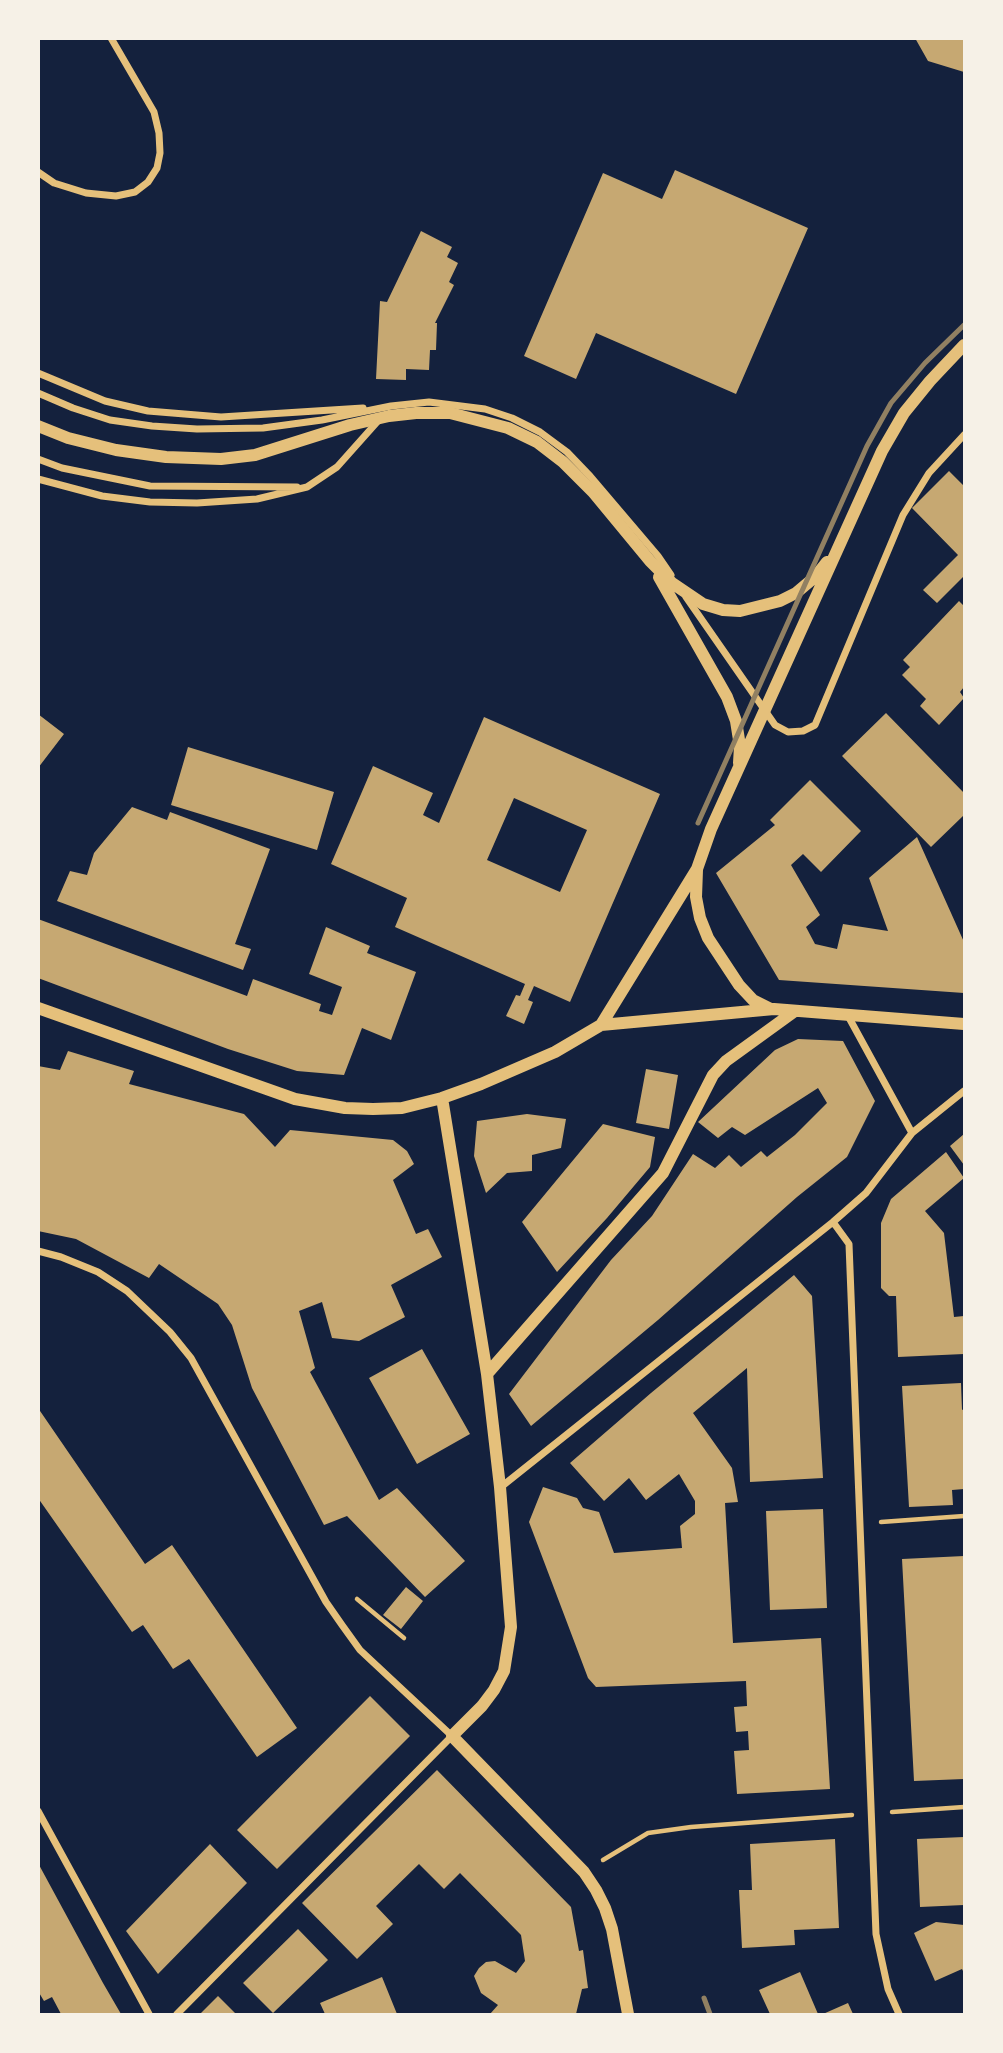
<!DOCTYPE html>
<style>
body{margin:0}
#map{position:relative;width:1003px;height:2053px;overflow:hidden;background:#14213d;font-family:Inter,sans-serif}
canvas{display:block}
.frame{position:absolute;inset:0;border:40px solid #f6f1e7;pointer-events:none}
</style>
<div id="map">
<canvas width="1003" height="2053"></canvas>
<div class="frame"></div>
</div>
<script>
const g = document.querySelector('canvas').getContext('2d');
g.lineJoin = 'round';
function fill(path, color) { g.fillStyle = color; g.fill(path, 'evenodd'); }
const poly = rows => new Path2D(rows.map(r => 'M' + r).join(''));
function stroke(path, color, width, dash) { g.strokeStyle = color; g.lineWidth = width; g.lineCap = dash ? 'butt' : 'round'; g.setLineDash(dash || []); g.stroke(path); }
const building = poly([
 [915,38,964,38,964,72,928,61],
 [675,170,808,228,736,394,596,333,576,379,524,356,603,173,662,199],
 [421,231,452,247,447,257,458,263,449,282,454,285,435,323,437,323,436,350,430,350,429,370,406,369,406,380,376,379,380,301,387,302],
 [949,471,964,486,964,576,937,603,923,590,958,555,912,508],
 [959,601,964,606,964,687,960,692,964,698,939,725,920,706,926,699,902,675,910,667,903,660],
 [886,713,964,793,964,815,931,847,842,756],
 [38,714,64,734,38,768],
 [484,717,660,794,570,1002,534,986,528,1000,533,1002,524,1024,506,1016,516,995,520,996,525,984,395,927,407,898,331,864,373,766,433,793,423,815,439,823],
 [514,798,587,830,560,892,487,860],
 [188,747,334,792,317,850,171,805],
 [810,780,861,831,821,872,803,854,791,865,820,915,806,927,815,944,837,949,843,924,888,931,869,878,917,837,964,942,964,993,779,980,716,873,775,825,770,820],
 [132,807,167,820,170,812,270,849,235,944,251,949,243,970,57,901,70,871,87,875,94,853],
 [38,919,247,996,253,979,321,1004,319,1011,332,1015,342,987,309,974,326,927,370,946,367,953,416,972,391,1040,362,1028,344,1075,297,1071,228,1049,38,978],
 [798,1039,843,1041,875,1101,847,1157,797,1197,658,1320,531,1426,509,1394,611,1260,652,1216,693,1154,715,1168,729,1155,741,1167,761,1151,767,1157,795,1135,827,1103,818,1088,745,1135,732,1127,718,1138,698,1122,775,1050],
 [68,1051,134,1071,129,1084,244,1114,275,1147,290,1130,393,1140,407,1151,414,1164,393,1180,416,1234,428,1229,442,1257,391,1285,405,1317,359,1341,332,1338,322,1302,299,1311,315,1368,310,1372,379,1500,397,1488,465,1561,425,1597,347,1516,324,1525,252,1388,232,1325,218,1304,159,1264,149,1278,76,1239,38,1231,38,1066,60,1070],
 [646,1069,678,1075,669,1129,636,1123],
 [527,1114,566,1119,561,1148,532,1155,532,1171,507,1173,486,1193,474,1156,477,1121],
 [603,1124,655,1137,650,1167,607,1218,557,1272,522,1222],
 [964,1134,964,1165,950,1146],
 [946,1152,964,1178,925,1211,944,1233,954,1317,964,1316,964,1354,898,1357,896,1296,889,1296,881,1288,881,1223,891,1199],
 [794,1275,812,1296,823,1478,750,1482,747,1368,693,1413,732,1468,738,1502,725,1503,733,1643,821,1638,830,1789,737,1794,734,1751,749,1750,748,1731,736,1732,734,1707,747,1706,746,1681,596,1687,588,1678,529,1522,543,1487,577,1498,583,1508,599,1512,614,1553,682,1548,680,1526,695,1514,695,1501,679,1474,646,1500,629,1478,604,1501,570,1463,651,1393],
 [422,1349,470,1434,417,1464,369,1378],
 [961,1383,962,1410,964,1409,964,1489,952,1490,953,1505,909,1507,902,1386],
 [38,1408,145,1564,172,1545,297,1728,257,1757,189,1659,173,1669,143,1625,132,1632,38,1498],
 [823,1509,827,1608,770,1610,766,1511],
 [964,1556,964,1779,914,1781,902,1559],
 [406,1587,423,1601,401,1629,383,1615],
 [370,1696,410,1736,277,1869,237,1830],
 [437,1770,571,1907,579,1951,583,1950,588,1988,582,1989,576,2014,490,2014,498,2005,481,1993,474,1976,479,1968,486,1962,495,1961,516,1973,525,1961,521,1935,460,1873,444,1889,419,1864,376,1906,393,1924,357,1959,302,1903],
 [964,1837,964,1905,920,1907,917,1839],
 [835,1839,839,1928,794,1930,795,1945,742,1948,739,1890,752,1890,750,1844],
 [210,1844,247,1883,158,1974,126,1931],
 [38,1863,103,1983,121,2014,61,2014,52,1997,44,2001,38,1991],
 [936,1922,964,1925,964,1973,962,1969,935,1981,914,1933],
 [298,1929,328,1960,273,2013,243,1983],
 [800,1972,818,2014,770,2014,759,1990],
 [382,1977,397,2014,325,2014,320,2003],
 [218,1996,236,2014,200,2014],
 [848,2003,853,2014,823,2014]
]);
const path = poly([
 [881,1522,964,1516],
 [357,1599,404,1638],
 [892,1812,964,1807],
 [603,1860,648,1833,691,1827,852,1815]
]);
const minor = poly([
 [38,172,54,183,86,193,116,196,135,192,148,182,157,168,160,153,159,133,154,112,111,38],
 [38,373,105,401,148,411,221,417,363,408],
 [38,393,73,408,110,420,152,426,197,429,263,428,322,420,391,406,429,402,485,409,512,418,540,432,567,452,590,476,658,556,671,575],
 [38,459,62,468,150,486,297,487],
 [38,479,102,496,150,502,197,503,257,499,307,487,337,467,378,421],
 [686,597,775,725,788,732,803,731,815,725,903,515,929,473,964,435],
 [847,1014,912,1133],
 [833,1222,849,1244,876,1934,888,1989,899,2014],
 [38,1251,61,1257,98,1272,127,1291,170,1332,191,1358,326,1602,342,1625,360,1650,452,1736,177,2014],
 [501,1487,833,1222,866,1193,912,1133,964,1091],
 [38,1811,149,2014]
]);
const tertiary = poly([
 [38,426,68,438,116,450,166,457,221,459,255,455,350,425,389,416,416,413,450,413,508,428,537,442,563,462,593,492,650,561,672,583,703,604,723,610,740,611,780,601,796,593,815,577,827,562],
 [659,577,727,697,736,721,740,746,739,763],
 [697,870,696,897,700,918,708,938,739,985,753,1000,771,1009],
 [38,1008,295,1099,345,1108,373,1109,402,1108,442,1098,481,1084,555,1052,601,1025,697,869,711,829,882,451,904,413,930,381,964,345],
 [601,1025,774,1009,964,1024],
 [442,1098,487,1374],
 [628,2014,612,1929,605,1908,596,1890,584,1872,452,1736,482,1706,494,1690,504,1671,511,1627,500,1487,487,1374,663,1173,713,1075,726,1061,795,1011]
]);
const rail = poly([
 [698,823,867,446,891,403,925,363,964,325],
 [704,1998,710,2014]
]);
fill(building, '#c6a872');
stroke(path, '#e5c07b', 4.5);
stroke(minor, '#e5c07b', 7);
stroke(tertiary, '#e5c07b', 12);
stroke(rail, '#918062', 5);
</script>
